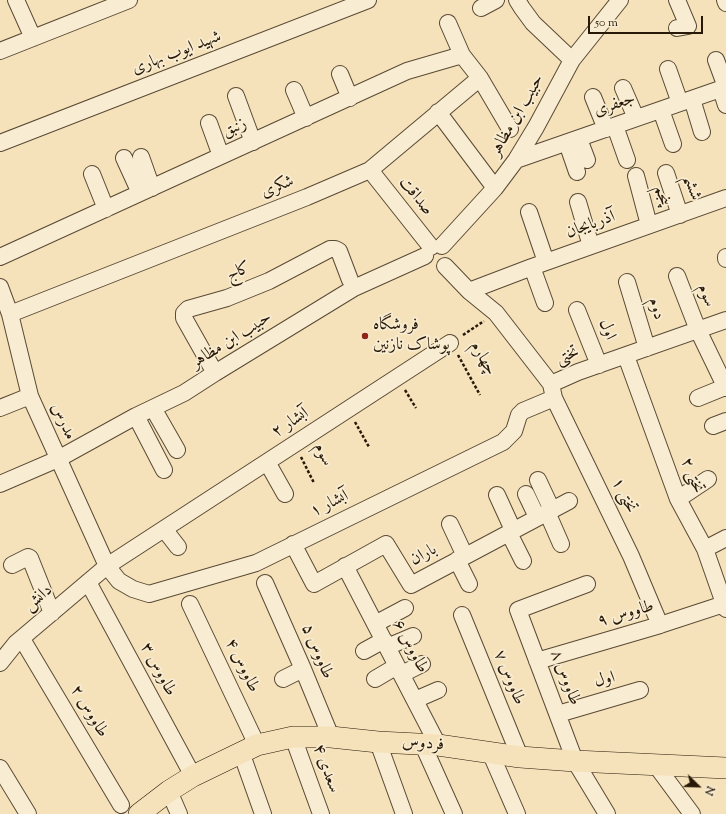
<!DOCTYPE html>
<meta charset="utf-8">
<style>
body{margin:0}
#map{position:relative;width:726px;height:814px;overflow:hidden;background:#f5e2ba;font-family:"Sorts Mill Goudy",serif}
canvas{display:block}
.north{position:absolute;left:678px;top:766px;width:40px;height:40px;-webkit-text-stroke:3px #f8ecd2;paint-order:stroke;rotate:113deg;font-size:11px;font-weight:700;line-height:16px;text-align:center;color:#271807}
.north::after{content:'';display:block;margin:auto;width:14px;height:18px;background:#271807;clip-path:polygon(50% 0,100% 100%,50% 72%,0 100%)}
.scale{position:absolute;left:588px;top:16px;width:115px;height:18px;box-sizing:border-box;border:2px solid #271807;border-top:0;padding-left:5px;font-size:12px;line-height:14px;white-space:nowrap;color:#271807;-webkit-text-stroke:3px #f8ecd2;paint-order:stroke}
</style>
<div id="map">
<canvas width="726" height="814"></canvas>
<div class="north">N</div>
<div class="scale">50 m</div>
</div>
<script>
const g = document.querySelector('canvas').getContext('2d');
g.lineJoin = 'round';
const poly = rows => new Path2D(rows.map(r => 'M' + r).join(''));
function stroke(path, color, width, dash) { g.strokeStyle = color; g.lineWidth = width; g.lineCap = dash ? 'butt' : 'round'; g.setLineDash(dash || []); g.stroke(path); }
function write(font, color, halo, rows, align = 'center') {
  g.font = font + ' "Sorts Mill Goudy",Amiri,serif'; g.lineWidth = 3.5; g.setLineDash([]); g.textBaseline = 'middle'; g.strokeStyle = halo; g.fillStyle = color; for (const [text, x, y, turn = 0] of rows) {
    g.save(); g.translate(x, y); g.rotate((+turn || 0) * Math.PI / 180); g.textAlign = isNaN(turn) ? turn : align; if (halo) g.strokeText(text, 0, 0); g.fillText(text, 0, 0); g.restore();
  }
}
const path = poly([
 [463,335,484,321],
 [458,355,480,395],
 [405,390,416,408],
 [355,422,369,447],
 [301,457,314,483]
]);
const minor = poly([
 [16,0,33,38],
 [517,0,522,8,533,23,572,60],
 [677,0,688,26,677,28],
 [725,0,726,3],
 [481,8,496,0],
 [448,23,462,55],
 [0,51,129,0],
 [716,60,726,87],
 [668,69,680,103],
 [340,74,350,98],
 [623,88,636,118],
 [721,89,726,105],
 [294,90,306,118],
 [236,96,253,142],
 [593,97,606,129],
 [692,99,702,132],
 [661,110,673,144],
 [438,112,495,188],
 [209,123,221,156],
 [615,126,627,160],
 [579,139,587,160],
 [0,143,368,0],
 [567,143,577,172],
 [141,157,152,188],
 [124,158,140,193],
 [516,160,726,87],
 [370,170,431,247],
 [666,173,680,215],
 [92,174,106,209],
 [636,176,649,225],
 [578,202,591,246],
 [529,212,546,262],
 [442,246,495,188,516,160,536,127,572,60,620,0],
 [0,257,407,71,462,55,480,78],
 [726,257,726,259],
 [445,266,469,291,496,313,551,384,554,398,631,556,660,625],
 [532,267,545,303],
 [677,276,698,330,726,388],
 [627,282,647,348],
 [0,287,10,314,30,396,107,566,119,581,133,589,149,594,256,563,503,442,514,431,519,415,523,411,554,398],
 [469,291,532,267,726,198],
 [577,310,599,365],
 [10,314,307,197,370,170,480,78,510,129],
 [626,356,678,499,705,549,726,609],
 [215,373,184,318,184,313,188,309,227,298,269,281,330,249,335,249,339,251,350,280],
 [551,384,578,372,726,320],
 [698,398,725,387],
 [0,408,30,396],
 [153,408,177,450],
 [136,416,164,470],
 [713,426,726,421],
 [267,462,285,494],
 [538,480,552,510],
 [0,484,58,459,136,416,184,393,215,373,354,288,425,256],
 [526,494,537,517],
 [497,495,513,530],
 [678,499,708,479],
 [547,512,561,544],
 [450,524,465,556],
 [164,529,178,547],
 [509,533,523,561],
 [293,544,314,584,386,544,411,585,569,501],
 [705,549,726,538],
 [457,560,469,584],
 [12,565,28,557,30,558,52,613],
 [345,566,438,745],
 [88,582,193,776],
 [265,583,303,669,331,737],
 [587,584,518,610,575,761,607,814],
 [190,604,257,745],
 [462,615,520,757],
 [375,624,405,608],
 [22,639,121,805],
 [387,647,413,636],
 [364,651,384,640],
 [537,661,660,625,724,604],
 [0,663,16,643,107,566,450,343],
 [402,674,422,664],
 [283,679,303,669],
 [375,679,397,666],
 [415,700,438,690],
 [558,714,640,690],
 [293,737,321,814],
 [378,742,404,814],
 [423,745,454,814],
 [241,752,263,814],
 [490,752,517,814],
 [655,764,692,814],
 [0,768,28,814],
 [169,791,179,814]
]);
const major = poly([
 [139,814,169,791,193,776,257,745,293,737,331,737,378,742,438,745,520,757,575,761,726,768]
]);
const markers = [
 [365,336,4,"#8f2418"]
];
const streetNames = [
 ["شهید ایوب بهاری",177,54,-21],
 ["جعفری",615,106,-19],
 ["حبیب ابن مظاهر",518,116,-60],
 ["زنبق",235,129,-24],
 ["شکری",278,188,-22],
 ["ششم",691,188,72],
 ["پنجم",661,196,75],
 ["صداقت",415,197,51],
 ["آذربایجان",591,226,-20],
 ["کاج",239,273,-21],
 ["سوم",705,296,68],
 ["دوم",655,309,72],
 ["اول",606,330,68],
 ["حبیب ابن مظاهر",232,341,-32],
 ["تختی",568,357,-22],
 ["چهارم",482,359,60],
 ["مدرس",62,422,66],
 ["آبشار ۲",291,424,-33],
 ["سوم",322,455,65],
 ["تختی ۲",691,476,68],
 ["تختی ۱",623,496,64],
 ["آبشار ۱",330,505,-26],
 ["باران",424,556,-28],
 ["دانش",39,599,-40],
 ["طاووس ۹",626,615,-16],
 ["طاووس ۶",409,647,62],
 ["طاووس ۵",316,652,67],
 ["طاووس ۴",241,666,64],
 ["طاووس ۳",157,670,62],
 ["طاووس ۷",508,678,68],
 ["طاووس ۸",564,678,69],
 ["اول",605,681,-16],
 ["طاووس ۲",88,712,59],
 ["فردوس",423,745,4],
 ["سعدی ۴",325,769,70]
];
const poiNames = [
 ["فروشگاه",373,326],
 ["پوشاک نازنین",373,346]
];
stroke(minor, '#5a4a34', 18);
stroke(major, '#271807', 22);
stroke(path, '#271807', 2.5, [3, 2]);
stroke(minor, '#f8ecd2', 16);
stroke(major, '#f5e2ba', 21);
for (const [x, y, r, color] of markers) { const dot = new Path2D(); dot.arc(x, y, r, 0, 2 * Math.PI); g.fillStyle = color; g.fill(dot); stroke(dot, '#f8ecd2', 1.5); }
write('17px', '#271807', '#f8ecd2', streetNames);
write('17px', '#271807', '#f8ecd2', poiNames, 'left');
</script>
